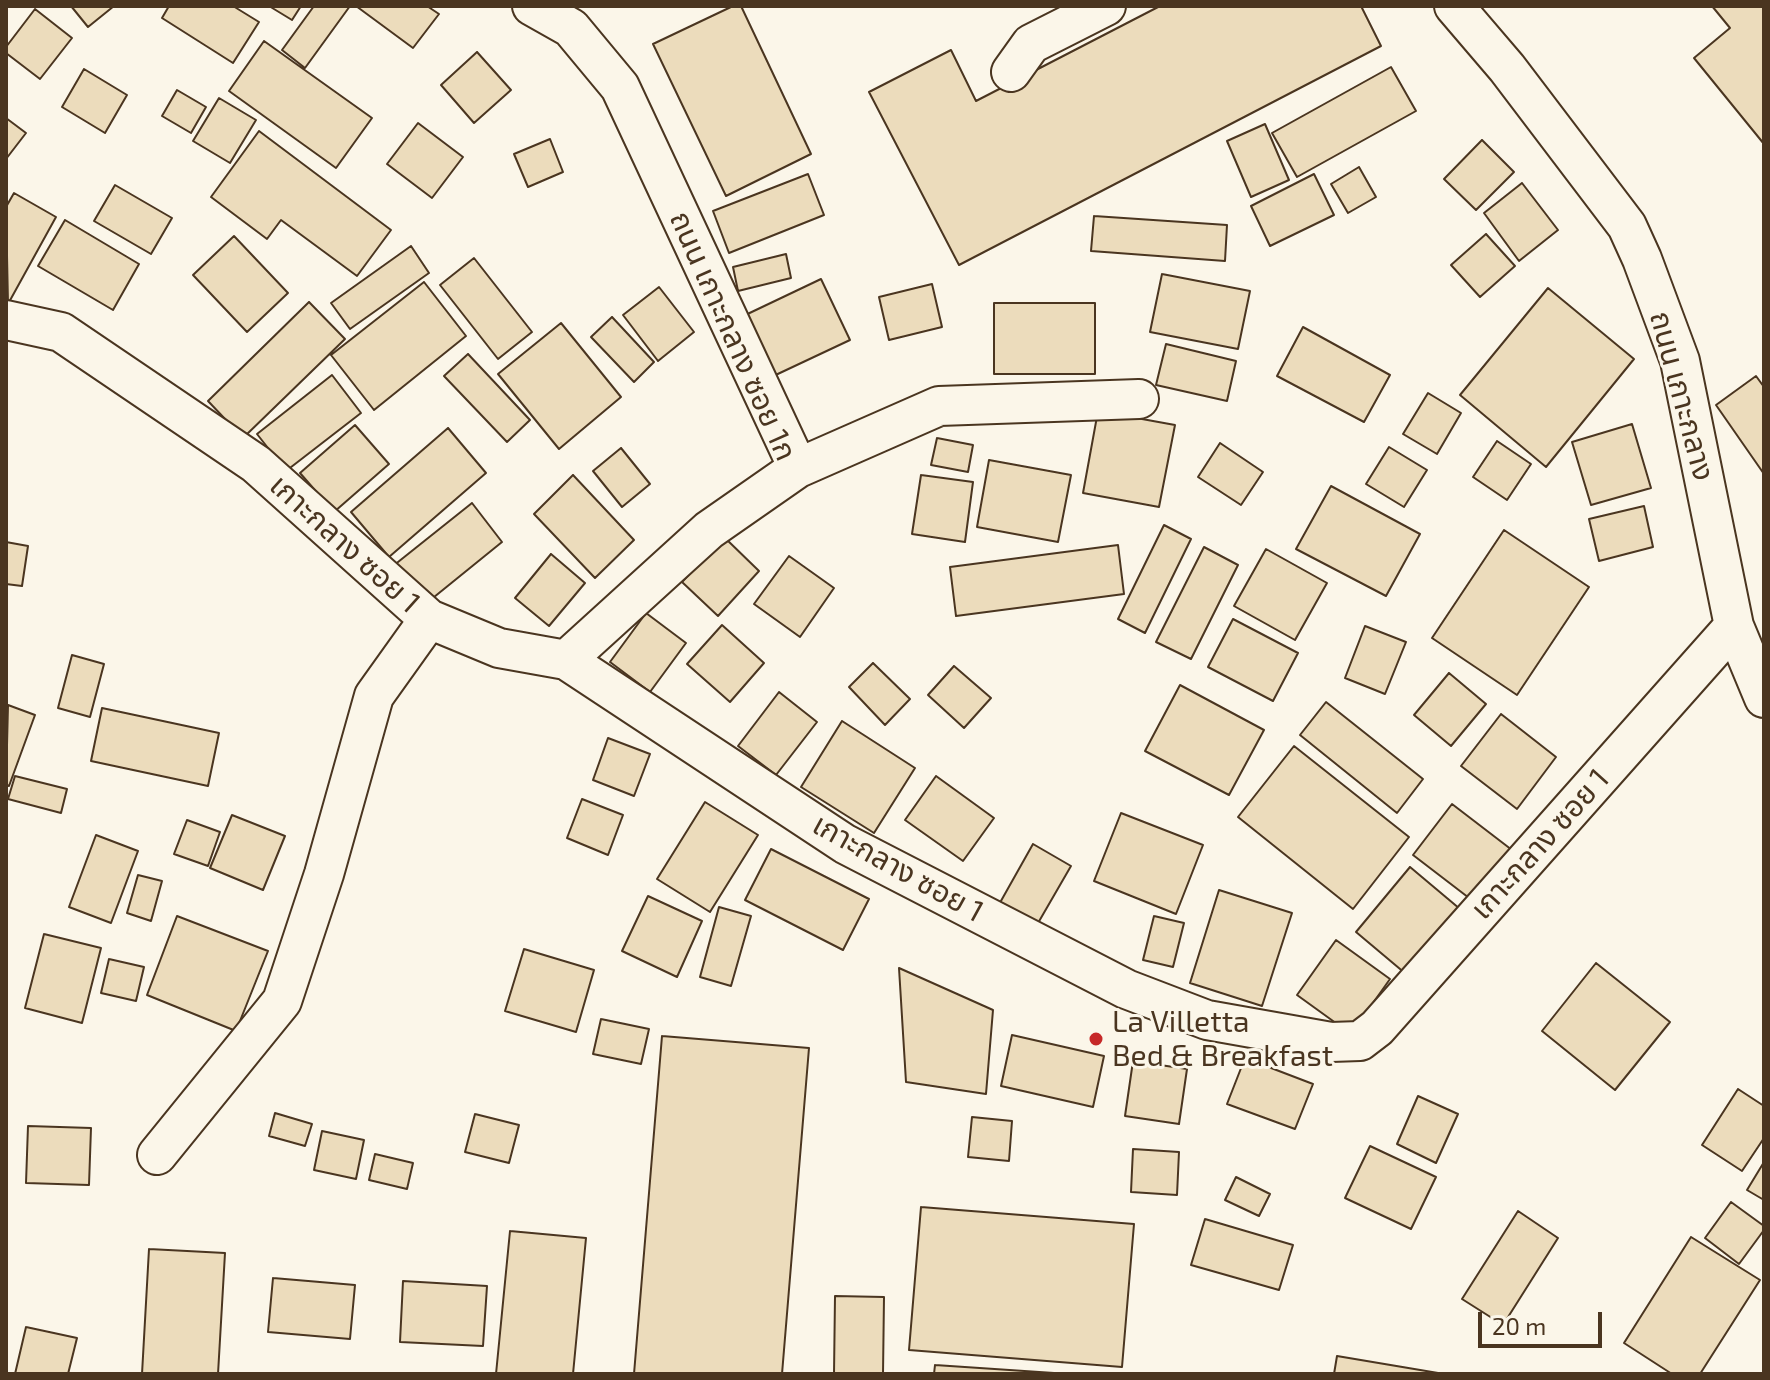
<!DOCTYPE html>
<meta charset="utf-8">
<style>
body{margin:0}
#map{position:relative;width:1770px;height:1380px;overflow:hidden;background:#fbf6e9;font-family:"Exo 2",sans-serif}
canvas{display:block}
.frame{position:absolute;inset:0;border:8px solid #4a3520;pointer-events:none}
.scale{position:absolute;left:1478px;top:1312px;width:124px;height:36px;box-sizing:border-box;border:4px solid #4a3520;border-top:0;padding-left:10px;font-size:24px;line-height:28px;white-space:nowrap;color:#4a3520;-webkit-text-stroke:6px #fbf6e9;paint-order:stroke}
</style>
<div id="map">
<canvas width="1770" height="1380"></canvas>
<div class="frame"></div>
<div class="scale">20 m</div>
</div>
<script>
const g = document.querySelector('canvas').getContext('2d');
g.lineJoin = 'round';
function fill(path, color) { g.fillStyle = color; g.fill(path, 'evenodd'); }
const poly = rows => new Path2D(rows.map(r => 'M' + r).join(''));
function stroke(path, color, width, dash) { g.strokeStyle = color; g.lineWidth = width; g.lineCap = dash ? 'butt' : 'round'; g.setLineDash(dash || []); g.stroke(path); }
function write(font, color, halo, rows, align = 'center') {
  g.font = font + ' "Exo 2","Noto Sans Thai",sans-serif'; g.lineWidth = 6; g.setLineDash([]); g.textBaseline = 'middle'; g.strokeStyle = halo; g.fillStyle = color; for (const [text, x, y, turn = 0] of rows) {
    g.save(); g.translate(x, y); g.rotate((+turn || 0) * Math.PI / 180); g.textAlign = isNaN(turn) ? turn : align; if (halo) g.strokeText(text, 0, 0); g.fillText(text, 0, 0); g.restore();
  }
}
const building = poly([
 [71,6,114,6,88,27,71,6],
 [169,6,233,6,259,22,233,63,162,18,169,6],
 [269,6,301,6,292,20,269,6],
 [314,6,350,6,305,68,282,50,314,6],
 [356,6,427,6,439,14,413,48,356,6],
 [733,6,741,6,811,154,726,196,653,44,733,6],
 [1160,6,1361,6,1381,46,959,265,869,92,951,50,976,101,1160,6],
 [1712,6,1764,6,1764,144,1694,58,1730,28,1712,6],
 [35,9,72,38,40,79,6,53,6,47,35,9],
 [264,41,372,118,336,168,229,91,264,41],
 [477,52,511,90,474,123,441,85,477,52],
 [1391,67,1416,111,1297,177,1272,133,1391,67],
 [84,69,127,95,105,133,62,107,84,69],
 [177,90,206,107,191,133,162,116,177,90],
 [219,98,256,120,230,163,193,141,219,98],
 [6,118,26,133,6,159,6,118],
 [418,123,463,157,432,198,387,164,418,123],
 [1265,124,1289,180,1251,197,1227,141,1265,124],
 [259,131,391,230,357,276,281,220,267,239,211,197,259,131],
 [550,139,563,172,528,187,514,154,550,139],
 [1482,140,1514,172,1476,210,1444,179,1482,140],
 [1359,167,1376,197,1348,213,1331,184,1359,167],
 [808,174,824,215,729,253,713,211,808,174],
 [1314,174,1334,215,1270,246,1251,206,1314,174],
 [1522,183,1558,230,1519,261,1484,213,1522,183],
 [115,185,172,218,151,254,94,221,115,185],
 [14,193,56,217,8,304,6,207,14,193],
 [1094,216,1227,225,1225,261,1091,251,1094,216],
 [65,220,139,264,113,310,38,266,65,220],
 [1486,234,1515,266,1480,297,1451,265,1486,234],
 [234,236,288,293,247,332,193,275,234,236],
 [411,246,429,273,350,329,331,303,411,246],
 [786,254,791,278,738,291,733,267,786,254],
 [474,258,532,332,498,359,440,285,474,258],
 [1162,274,1250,291,1238,349,1150,332,1162,274],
 [821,279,850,340,765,380,737,319,821,279],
 [424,282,466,336,374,410,331,355,424,282],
 [932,284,942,327,889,340,879,297,932,284],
 [659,287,694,332,658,361,623,315,659,287],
 [1548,288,1634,359,1546,467,1460,395,1548,288],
 [309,302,345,339,243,438,208,401,309,302],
 [994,303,1095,303,1095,374,994,374,994,303],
 [612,317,654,362,634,382,591,337,612,317],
 [561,323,621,397,559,449,498,374,561,323],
 [1303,327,1390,375,1364,422,1277,376,1303,327],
 [1166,344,1236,361,1227,401,1156,385,1166,344],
 [468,354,530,420,507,442,444,376,468,354],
 [332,375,361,413,286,471,257,434,332,375],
 [1756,376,1764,387,1764,474,1716,405,1756,376],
 [1428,393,1461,413,1437,454,1403,434,1428,393],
 [1098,411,1175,425,1159,507,1083,493,1098,411],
 [1632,424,1651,488,1591,505,1572,442,1632,424],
 [355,425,389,464,334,512,300,473,355,425],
 [448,428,486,473,389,557,351,512,448,428],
 [937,438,973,445,968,472,931,465,937,438],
 [1497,441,1531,464,1507,500,1473,477,1497,441],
 [1220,443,1263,472,1241,505,1198,477,1220,443],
 [1389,447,1427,470,1404,507,1366,484,1389,447],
 [621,448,650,484,622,507,593,471,621,448],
 [989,460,1071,475,1058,542,977,527,989,460],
 [573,475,634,540,595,578,534,514,573,475],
 [921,475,973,482,965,542,912,534,921,475],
 [1331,486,1420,534,1386,596,1296,549,1331,486],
 [472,503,502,542,423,606,393,566,472,503],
 [1644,506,1653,547,1599,561,1589,519,1644,506],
 [1164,525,1191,539,1145,633,1118,619,1164,525],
 [1504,530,1589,587,1517,695,1432,638,1504,530],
 [724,537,759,571,718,616,682,582,724,537],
 [6,542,28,546,22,586,6,584,6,542],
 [1118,545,1124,594,956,616,950,567,1118,545],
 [1204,547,1238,565,1191,659,1156,642,1204,547],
 [1266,549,1327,583,1295,640,1234,606,1266,549],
 [551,554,585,583,549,626,515,598,551,554],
 [789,556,834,588,800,637,754,604,789,556],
 [646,613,686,643,650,692,610,662,646,613],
 [1233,619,1298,653,1273,701,1208,667,1233,619],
 [722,625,764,663,730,702,687,664,722,625],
 [1365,626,1406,642,1385,694,1345,678,1365,626],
 [72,655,104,664,90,717,58,708,72,655],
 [873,663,910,699,885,725,849,687,873,663],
 [954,666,991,698,964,728,928,695,954,666],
 [1449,673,1486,704,1451,746,1414,715,1449,673],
 [1180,685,1264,730,1229,795,1145,751,1180,685],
 [779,692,817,722,776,775,738,746,779,692],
 [1326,702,1423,779,1397,813,1300,735,1326,702],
 [8,705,35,715,9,786,6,785,8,705],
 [102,708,219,733,208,786,91,761,102,708],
 [1501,714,1556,757,1517,809,1461,766,1501,714],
 [842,721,915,768,874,833,801,787,842,721],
 [608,738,650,754,634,796,593,780,608,738],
 [1294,746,1409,837,1353,909,1238,817,1294,746],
 [15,776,67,789,61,813,8,799,15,776],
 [936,776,994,818,963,861,905,820,936,776],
 [582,799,623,815,608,855,567,838,582,799],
 [705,802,758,835,710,912,657,879,705,802],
 [1452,804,1512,850,1473,901,1413,855,1452,804],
 [1121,813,1203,845,1176,914,1094,881,1121,813],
 [232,815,285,836,263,890,210,868,232,815],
 [187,820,220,832,208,866,174,854,187,820],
 [96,835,138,851,111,923,69,907,96,835],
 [1033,844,1071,866,1034,930,997,908,1033,844],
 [771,849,869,899,843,950,745,900,771,849],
 [1410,867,1460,909,1406,974,1356,932,1410,867],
 [138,875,162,881,151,921,127,913,138,875],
 [1219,890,1292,913,1262,1006,1190,983,1219,890],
 [648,896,702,921,677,977,622,951,648,896],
 [719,907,751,916,731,986,700,977,719,907],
 [177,916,268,951,236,1031,147,995,177,916],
 [1154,916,1184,923,1173,967,1143,960,1154,916],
 [44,934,101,948,82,1023,25,1008,44,934],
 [1336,940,1390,979,1351,1034,1297,995,1336,940],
 [524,949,594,970,576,1032,505,1011,524,949],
 [109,959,144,967,136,1001,101,993,109,959],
 [1596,963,1670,1022,1615,1090,1542,1031,1596,963],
 [899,968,993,1010,986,1094,906,1082,899,968],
 [601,1019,649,1029,641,1064,593,1054,601,1019],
 [1012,1035,1104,1056,1093,1107,1001,1086,1012,1035],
 [662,1036,809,1048,782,1374,634,1374,662,1036],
 [1245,1058,1313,1084,1295,1129,1227,1104,1245,1058],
 [1133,1061,1187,1069,1179,1124,1125,1116,1133,1061],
 [1738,1089,1764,1106,1764,1138,1742,1171,1702,1145,1738,1089],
 [1418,1096,1458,1114,1436,1163,1397,1144,1418,1096],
 [275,1113,312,1124,305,1146,269,1136,275,1113],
 [475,1114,519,1125,509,1163,465,1152,475,1114],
 [972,1117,1012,1121,1009,1161,968,1157,972,1117],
 [28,1126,91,1128,89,1185,26,1183,28,1126],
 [322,1131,364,1140,356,1179,314,1170,322,1131],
 [1370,1146,1436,1177,1411,1229,1345,1198,1370,1146],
 [1133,1149,1179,1152,1177,1195,1131,1192,1133,1149],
 [375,1154,413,1163,407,1189,369,1180,375,1154],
 [1764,1162,1764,1200,1747,1190,1764,1162],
 [1236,1177,1270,1194,1259,1216,1225,1200,1236,1177],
 [1731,1202,1764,1226,1764,1230,1739,1264,1705,1238,1731,1202],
 [921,1207,1134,1224,1122,1367,909,1350,921,1207],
 [1518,1211,1558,1238,1503,1325,1462,1299,1518,1211],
 [1205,1219,1293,1245,1279,1290,1191,1265,1205,1219],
 [510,1231,586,1238,573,1374,496,1374,510,1231],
 [1691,1237,1760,1280,1700,1374,1672,1374,1624,1343,1691,1237],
 [149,1249,225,1253,218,1374,142,1374,149,1249],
 [273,1278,355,1285,350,1339,268,1332,273,1278],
 [403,1281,487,1286,483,1346,400,1342,403,1281],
 [835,1296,884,1297,883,1374,834,1374,835,1296],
 [26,1327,77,1338,68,1374,15,1374,26,1327],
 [1337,1356,1444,1374,1334,1374,1337,1356],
 [935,1365,1069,1374,934,1374,935,1365]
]);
const minor = poly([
 [532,6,571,28,620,87,798,468],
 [1454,6,1507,68,1627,226,1642,259,1680,361,1734,626,1764,698],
 [1011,72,1031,44,1106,6],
 [6,320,61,332,256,464,429,619,499,648,566,660,845,844,1126,989,1207,1020,1331,1042,1360,1041,1377,1028,1734,626],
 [566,660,709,530,798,468,939,406,1139,399],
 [157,1155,282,1001,324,874,374,696,429,619]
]);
const markers = [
 [1096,1039,8,"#c62828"]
];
const streetNames = [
 ["ถนน เกาะกลาง ซอย 1ก",733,336,66],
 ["ถนน เกาะกลาง",1682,396,75],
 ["เกาะกลาง ซอย 1",345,544,42],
 ["เกาะกลาง ซอย 1",1540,844,-48],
 ["เกาะกลาง ซอย 1",898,868,29]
];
const poiNames = [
 ["La Villetta",1112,1022],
 ["Bed & Breakfast",1112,1056]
];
fill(building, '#ecdcbc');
stroke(building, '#4a3520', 2);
stroke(minor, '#4a3520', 42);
stroke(minor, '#fbf6e9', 38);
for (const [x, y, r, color] of markers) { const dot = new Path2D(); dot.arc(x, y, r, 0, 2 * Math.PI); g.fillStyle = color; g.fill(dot); stroke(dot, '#fbf6e9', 3); }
write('30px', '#4a3520', '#fbf6e9', streetNames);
write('30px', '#4a3520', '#fbf6e9', poiNames, 'left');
</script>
